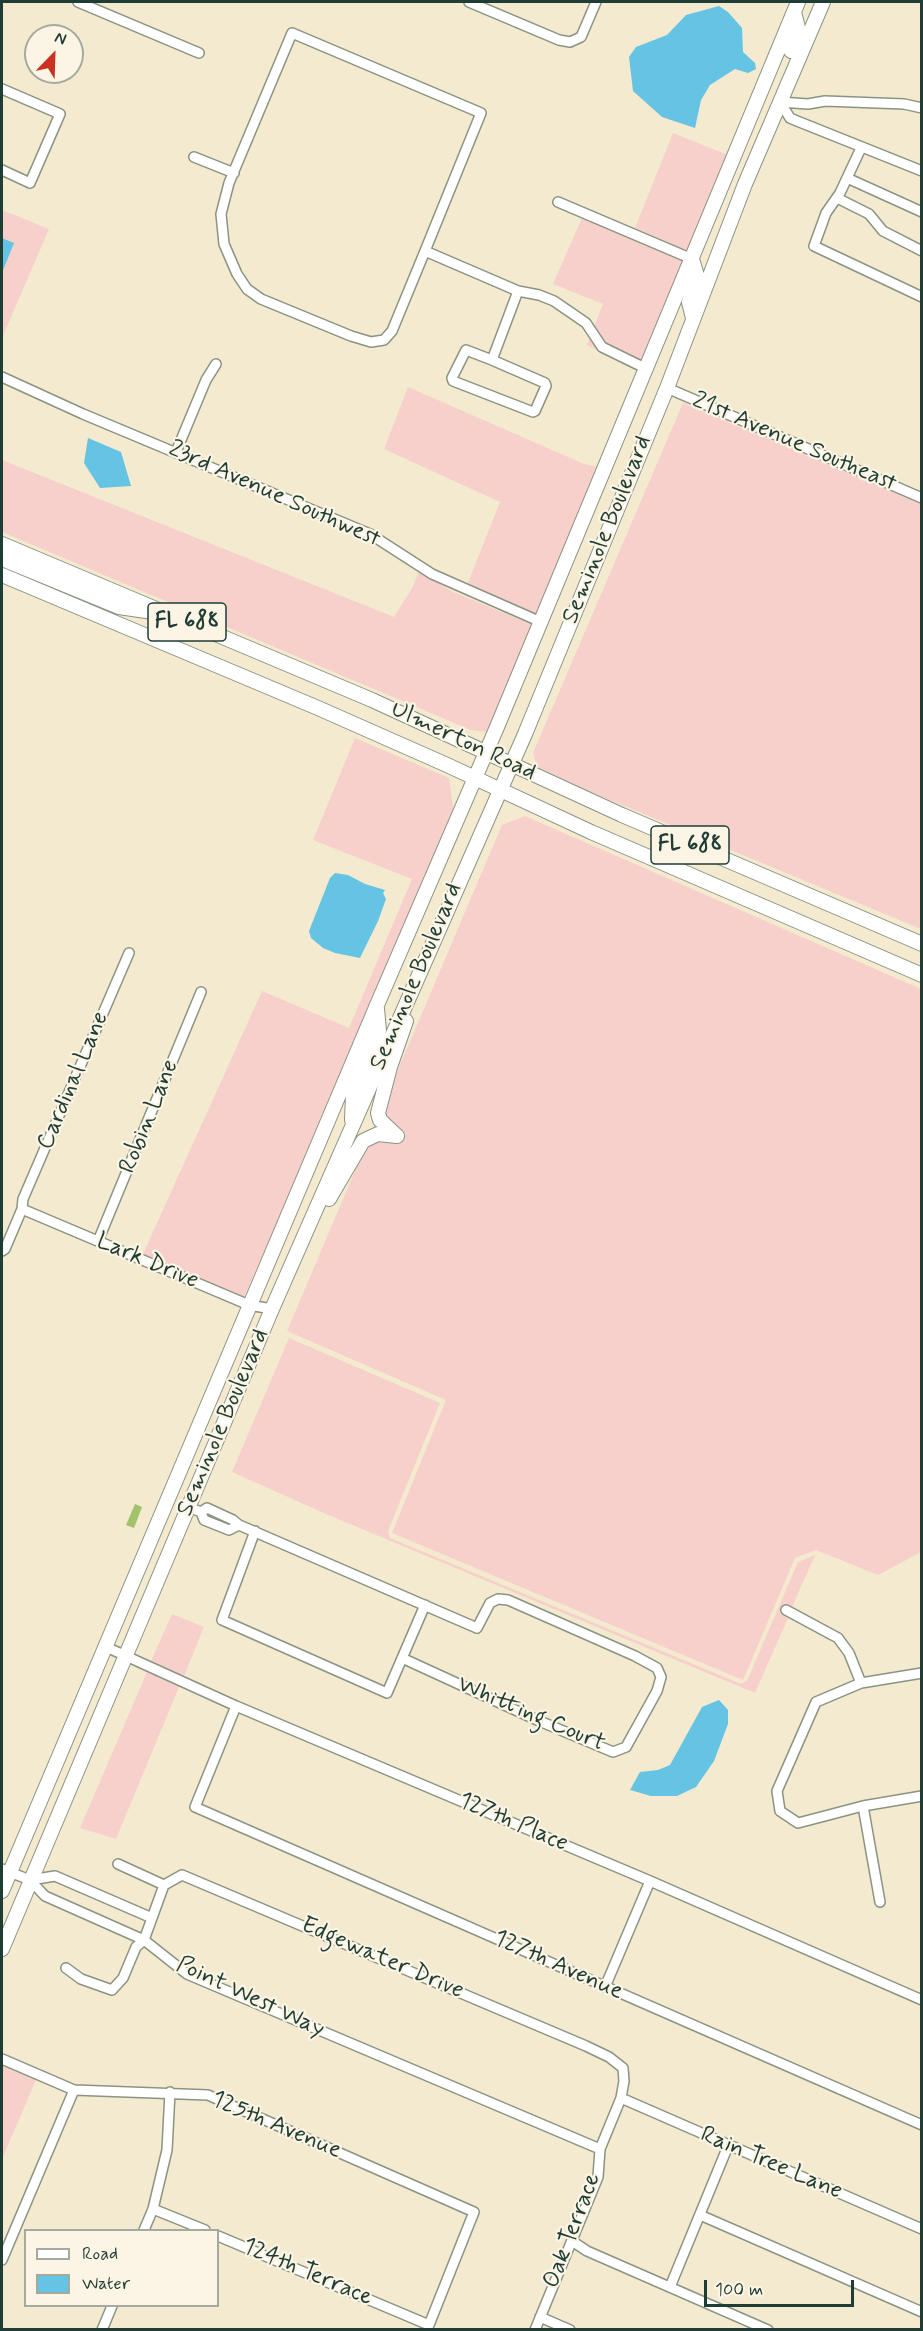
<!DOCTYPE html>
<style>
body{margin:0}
#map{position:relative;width:923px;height:2331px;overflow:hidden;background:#f3eacf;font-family:Mynerve,sans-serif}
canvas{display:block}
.frame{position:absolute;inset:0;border:3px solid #1f3d34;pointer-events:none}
.legend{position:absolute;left:24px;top:2229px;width:195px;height:78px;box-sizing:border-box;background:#fcf5e5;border:2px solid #a4ab9e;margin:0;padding:8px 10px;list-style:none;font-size:18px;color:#1f3d34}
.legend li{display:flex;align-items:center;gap:12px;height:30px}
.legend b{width:30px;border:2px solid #a4ab9e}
.north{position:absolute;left:24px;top:24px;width:60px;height:60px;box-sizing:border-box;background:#fcf5e5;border:2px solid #a4ab9e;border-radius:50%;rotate:23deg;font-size:16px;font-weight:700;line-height:24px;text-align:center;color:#1f3d34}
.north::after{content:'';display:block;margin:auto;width:21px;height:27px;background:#c8321e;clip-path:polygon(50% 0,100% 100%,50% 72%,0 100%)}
.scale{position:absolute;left:704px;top:2280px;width:150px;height:27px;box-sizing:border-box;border:3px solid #1f3d34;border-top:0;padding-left:8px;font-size:18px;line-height:21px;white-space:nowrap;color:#1f3d34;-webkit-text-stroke:4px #fcf5e5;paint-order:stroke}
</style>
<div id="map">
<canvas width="923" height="2331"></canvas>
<div class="frame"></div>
<ul class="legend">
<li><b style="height:8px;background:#fff"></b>Road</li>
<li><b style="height:16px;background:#65c3e3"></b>Water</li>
</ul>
<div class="north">N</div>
<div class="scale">100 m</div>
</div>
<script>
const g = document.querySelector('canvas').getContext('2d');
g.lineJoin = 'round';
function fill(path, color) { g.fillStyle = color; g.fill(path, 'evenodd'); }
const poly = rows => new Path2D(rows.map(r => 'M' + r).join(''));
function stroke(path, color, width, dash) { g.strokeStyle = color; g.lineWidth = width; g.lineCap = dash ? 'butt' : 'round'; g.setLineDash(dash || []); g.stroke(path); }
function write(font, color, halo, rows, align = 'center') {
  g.font = font + ' Mynerve,sans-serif'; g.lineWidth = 4.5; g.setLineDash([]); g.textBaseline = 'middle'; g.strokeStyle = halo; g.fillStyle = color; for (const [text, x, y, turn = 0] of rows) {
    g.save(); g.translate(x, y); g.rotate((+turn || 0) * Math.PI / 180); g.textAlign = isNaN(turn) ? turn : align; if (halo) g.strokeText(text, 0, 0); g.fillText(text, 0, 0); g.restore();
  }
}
const built = poly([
 [673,133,728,155,688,251,635,228],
 [2,210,49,229,2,338,2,273,14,243,2,238],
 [582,218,684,262,638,371,587,345,603,304,553,284],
 [408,387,584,464,599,467,537,614,467,585,500,502,384,449],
 [683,403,921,504,921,929,538,770,533,753],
 [2,460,394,617,411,590,419,572,453,592,533,625,488,732,471,730,2,532],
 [355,738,449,778,454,813,374,1000,371,1000,372,1004,316,1136,244,1297,143,1254,262,991,349,1028,412,879,313,840],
 [525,816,921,989,921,1552,878,1575,816,1550,795,1558,743,1680,392,1533,446,1400,287,1331,502,825],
 [289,1338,440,1403,388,1531,390,1538,741,1684,747,1681,798,1562,815,1555,792,1607,784,1603,779,1613,788,1618,755,1693,326,1514,232,1472],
 [172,1614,204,1627,184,1676,151,1661],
 [147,1672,179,1687,116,1839,80,1828],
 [2,2066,36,2080,2,2159]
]);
const green = poly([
 [135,1504,142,1507,134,1528,126,1525]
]);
const water = poly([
 [719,6,728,12,742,28,743,52,755,63,756,69,748,73,735,69,710,85,701,100,695,128,662,117,633,91,629,57,636,47,667,35,686,15],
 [2,238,14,243,2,273],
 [88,438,121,452,131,486,100,488,84,463],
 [335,873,348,875,365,884,385,890,383,893,386,899,378,921,360,958,335,953,323,948,311,938,309,931,330,878],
 [719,1700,728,1710,728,1724,714,1761,696,1787,677,1796,651,1796,630,1790,640,1772,658,1770,670,1765,702,1707]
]);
const street = poly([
 [78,2,199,53],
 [469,2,559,40,570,42,581,37,596,2],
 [2,89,60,114,30,183,2,170],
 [780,102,790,118,797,121,922,171],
 [780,102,808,104,825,101,904,104,922,108],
 [861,148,840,193,826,213,814,246,922,297],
 [194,157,234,173],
 [847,178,922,212],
 [837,198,869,214,883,231,922,251],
 [558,202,692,259],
 [425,251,392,331,384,340,371,342,351,336,261,299,247,289,237,274,224,244,221,214,229,183,292,33,481,113,425,251,518,291,539,295,554,301,586,323,602,347,647,369],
 [492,360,545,383,546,386,535,411,533,412,453,381,452,378,466,350,492,360,518,291],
 [2,377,83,414,370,534,432,574,541,622],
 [667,388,922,498],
 [176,452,206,380,216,364],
 [22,1209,249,1305,272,1309],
 [98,1241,201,992],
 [2,1251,5,1249,22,1209,23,1199,129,953],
 [196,1510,201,1512,204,1520,229,1530,239,1525],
 [201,1512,207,1508,233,1520,239,1525,477,1628,490,1603,498,1599,508,1600,635,1656,657,1668,661,1677,657,1691,626,1747,613,1752,537,1720,402,1658],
 [255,1531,222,1620,387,1693,425,1605],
 [786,1610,838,1638,849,1653,861,1683],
 [104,1646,236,1706,650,1881,922,2000],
 [922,1673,861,1683,816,1702,777,1791,780,1811,798,1823,863,1806,922,1796],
 [236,1706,195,1807,922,2125],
 [863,1806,880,1902],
 [118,1864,164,1885],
 [2,1869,30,1880,45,1896,144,1940,187,1974,600,2149],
 [30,1880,55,1876,152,1918],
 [66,1968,81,1979,112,1990,123,1978,136,1947,144,1940,164,1885,182,1875,586,2046,609,2057,623,2068,624,2081,621,2098,600,2149,598,2177,535,2330],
 [605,1987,650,1881],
 [2,2059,74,2090,208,2095,474,2212,429,2325,218,2236],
 [621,2098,922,2229],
 [153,2209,205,2230],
 [700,2215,922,2312],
 [144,2230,153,2209,167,2150,170,2092],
 [572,2241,587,2251,768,2330],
 [2,2260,74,2090],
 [670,2287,728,2146],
 [540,2317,570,2330],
 [102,2330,112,2306]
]);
const primary = poly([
 [791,51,798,28,794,12],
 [692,259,697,276,689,302,693,318],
 [2,544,372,700,622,815,922,944],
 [2,559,119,607,153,612],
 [2,575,318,708,447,765,591,832,922,975],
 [352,1120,353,1096,379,1031,377,1009],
 [397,1136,380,1120,378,1113,390,1067,406,1021],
 [329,1199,363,1141,378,1134,397,1136],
 [2,1891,377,1005,497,727,798,2],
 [2,1949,272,1309,525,734,667,388,745,184,823,2]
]);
const shields = [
 [187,622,78],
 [690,845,78]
];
const shieldNames = [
 ["FL 688",187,622],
 ["FL 688",690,845]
];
const streetNames = [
 ["21st Avenue Southeast",794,443,23],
 ["23rd Avenue Southwest",274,495,24],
 ["Seminole Boulevard",608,530,-68],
 ["Ulmerton Road",463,742,25],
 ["Seminole Boulevard",417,977,-67],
 ["Cardinal Lane",74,1081,-67],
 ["Robin Lane",150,1117,-68],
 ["Lark Drive",147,1262,23],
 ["Seminole Boulevard",224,1423,-67],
 ["Whitting Court",531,1715,23],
 ["127th Place",513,1823,23],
 ["Edgewater Drive",382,1959,23],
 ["127th Avenue",558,1966,24],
 ["Point West Way",250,1998,25],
 ["125th Avenue",276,2126,23],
 ["Rain Tree Lane",771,2164,23],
 ["Oak Terrace",573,2231,-69],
 ["124th Terrace",307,2273,23]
];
fill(built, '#f7d0cb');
fill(green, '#a2c36b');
fill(water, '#65c3e3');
stroke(street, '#899482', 12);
stroke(primary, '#899482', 16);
stroke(street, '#fff', 9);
stroke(primary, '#fff', 14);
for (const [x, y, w] of shields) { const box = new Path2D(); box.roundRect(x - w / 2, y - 19, w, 38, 4.5); g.fillStyle = '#fcf5e5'; g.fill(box); stroke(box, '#1f3d34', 1.5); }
write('bold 22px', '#1f3d34', null, shieldNames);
write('24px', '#1f3d34', '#fcf5e5', streetNames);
</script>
